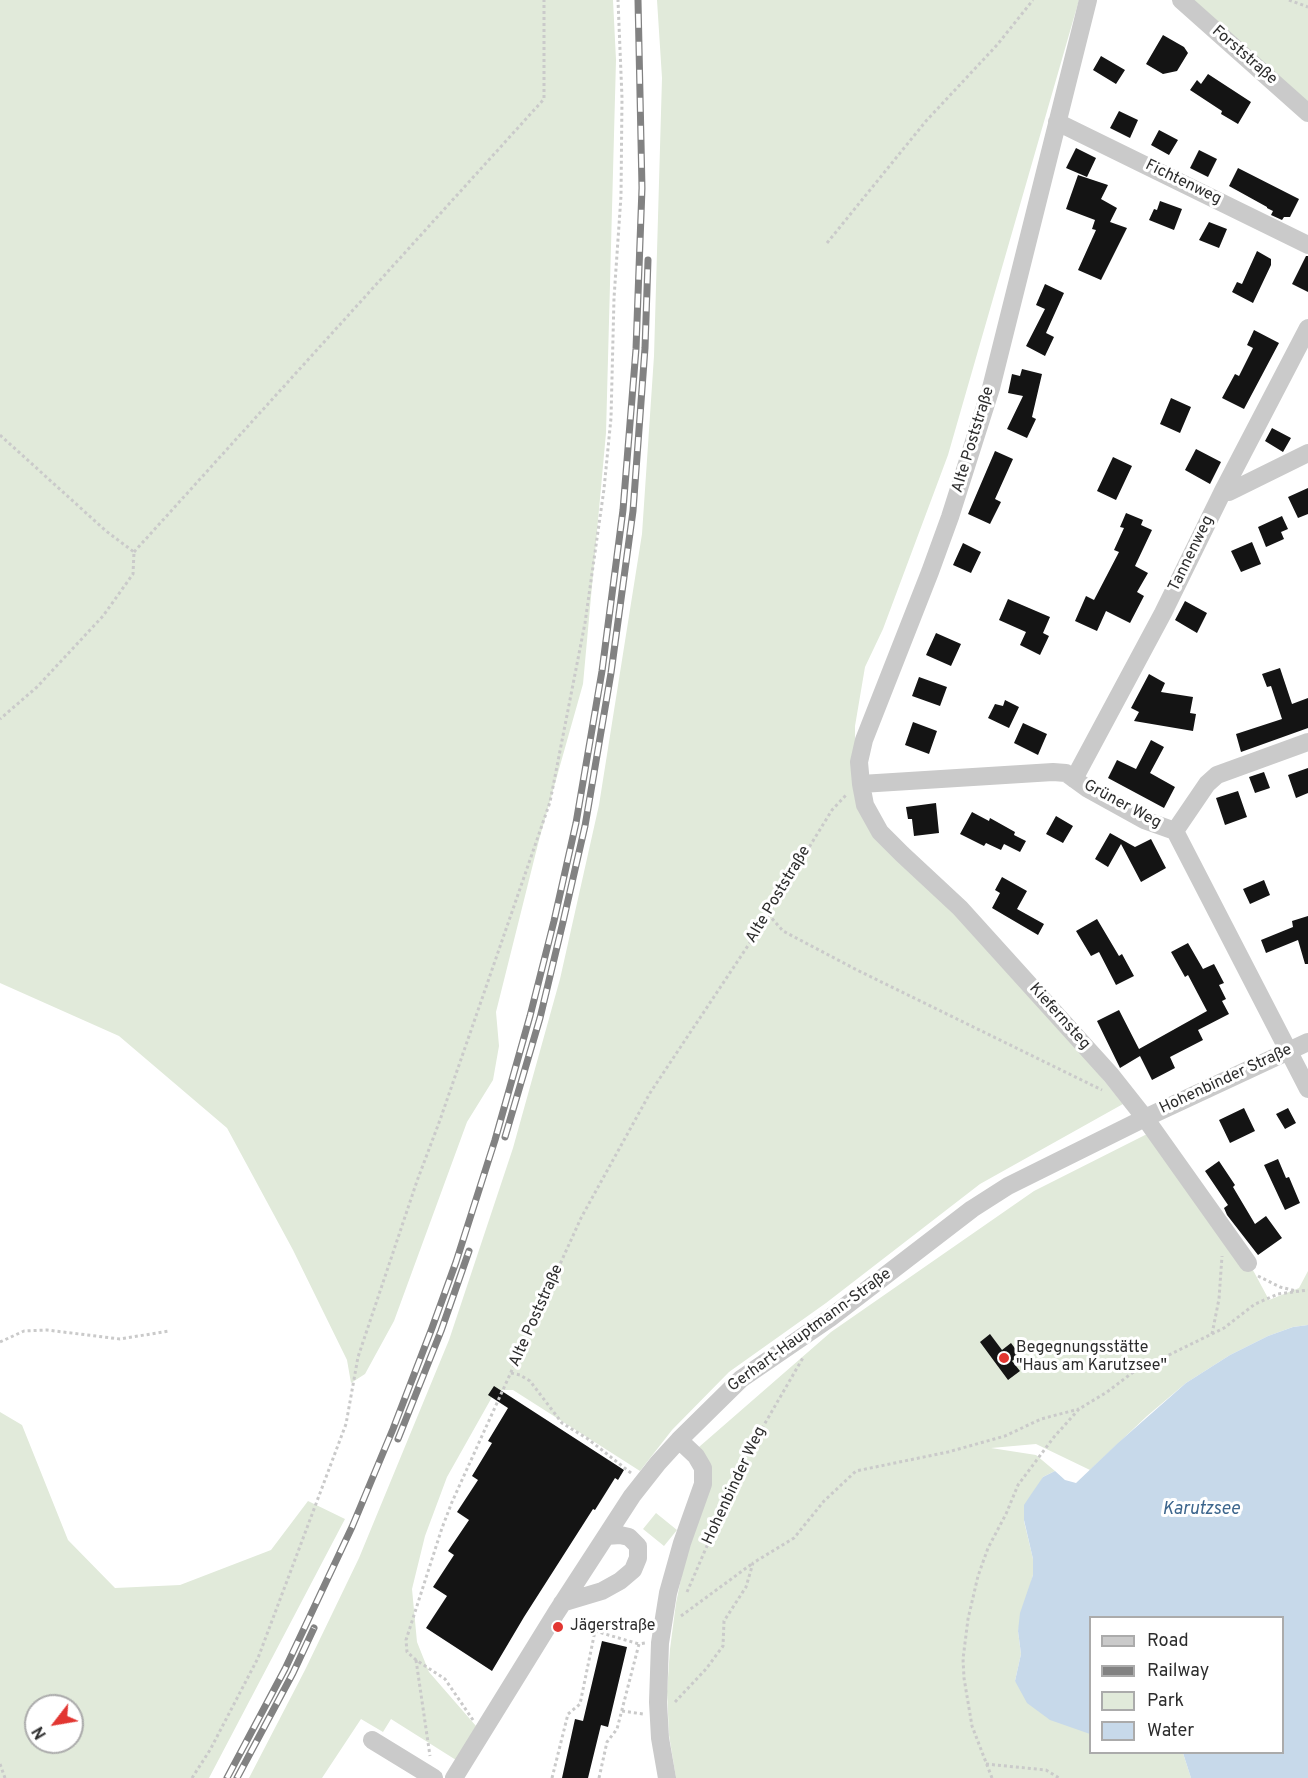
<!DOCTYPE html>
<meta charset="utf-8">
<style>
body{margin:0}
#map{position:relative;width:1308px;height:1778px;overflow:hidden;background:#fff;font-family:Overpass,sans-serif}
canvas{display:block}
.legend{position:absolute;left:1089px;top:1616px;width:195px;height:138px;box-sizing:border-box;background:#fff;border:2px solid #ababab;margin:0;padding:8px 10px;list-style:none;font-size:18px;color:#2d2d2d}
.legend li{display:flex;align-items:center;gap:12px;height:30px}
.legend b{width:30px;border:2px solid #ababab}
.north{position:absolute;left:24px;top:1694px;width:60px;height:60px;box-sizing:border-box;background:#fff;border:2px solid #ababab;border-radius:50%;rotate:239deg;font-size:16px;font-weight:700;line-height:24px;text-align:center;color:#2d2d2d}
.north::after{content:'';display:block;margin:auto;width:21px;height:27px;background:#e23631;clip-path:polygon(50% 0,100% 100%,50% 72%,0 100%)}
</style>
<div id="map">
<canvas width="1308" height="1778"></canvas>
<ul class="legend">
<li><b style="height:8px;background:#cacaca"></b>Road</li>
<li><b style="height:8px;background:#828282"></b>Railway</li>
<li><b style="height:16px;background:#e1eada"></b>Park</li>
<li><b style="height:16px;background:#c7d9ea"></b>Water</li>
</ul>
<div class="north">N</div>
</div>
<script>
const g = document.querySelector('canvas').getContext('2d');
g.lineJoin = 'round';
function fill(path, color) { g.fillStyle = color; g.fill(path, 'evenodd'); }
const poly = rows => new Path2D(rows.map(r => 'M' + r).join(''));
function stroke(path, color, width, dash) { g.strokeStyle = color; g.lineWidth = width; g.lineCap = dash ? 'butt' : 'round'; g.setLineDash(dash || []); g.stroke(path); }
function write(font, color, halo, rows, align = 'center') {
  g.font = font + ' Overpass,sans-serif'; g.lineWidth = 6; g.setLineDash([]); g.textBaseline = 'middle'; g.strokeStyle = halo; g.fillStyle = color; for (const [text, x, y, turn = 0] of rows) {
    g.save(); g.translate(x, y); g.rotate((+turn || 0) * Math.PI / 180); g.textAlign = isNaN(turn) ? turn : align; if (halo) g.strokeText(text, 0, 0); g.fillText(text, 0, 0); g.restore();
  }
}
const green = poly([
 [0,0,613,0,616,60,606,433,583,684,539,840,496,1012,499,1046,493,1080,467,1122,394,1321,365,1374,351,1383,347,1360,293,1250,227,1128,119,1036,0,983],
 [657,0,1079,0,948,455,883,629,865,667,855,726,855,744,863,804,1056,1021,1123,1104,980,1184,826,1303,729,1372,672,1430,640,1471,513,1390,496,1390,447,1477,425,1536,412,1589,417,1642,429,1672,476,1726,456,1760,391,1719,383,1732,361,1719,322,1778,249,1778,305,1670,359,1558,449,1340,513,1148,560,979,599,805,642,534,654,356,662,78],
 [1179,0,1308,0,1308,113],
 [1153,1131,1214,1214,1254,1272,1269,1300,1299,1288,1308,1271,1308,1325,1293,1327,1268,1336,1230,1355,1186,1383,1147,1416,1090,1470,1036,1444,991,1448,1036,1455,1055,1471,1043,1477,1024,1521,1033,1559,1033,1575,1018,1631,1021,1654,1015,1681,1090,1734,1090,1752,1183,1753,1191,1778,676,1778,669,1735,667,1692,670,1649,676,1603,687,1550,699,1447,831,1332,1034,1191],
 [0,1412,22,1425,68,1540,115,1588,180,1585,271,1550,308,1501,345,1519,209,1778,0,1778],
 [36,1706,72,1706,72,1742,36,1742],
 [656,1513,677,1530,664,1546,643,1529]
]);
const water = poly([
 [1308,1325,1308,1778,1191,1778,1183,1753,1282,1752,1282,1618,1090,1618,1090,1734,1050,1720,1027,1703,1015,1681,1021,1654,1018,1631,1020,1613,1033,1575,1033,1559,1024,1520,1024,1505,1032,1493,1043,1477,1055,1471,1065,1480,1076,1483,1118,1443,1186,1383,1230,1355,1268,1336,1293,1327]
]);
const building = poly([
 [1163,35,1184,47,1188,53,1177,71,1163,74,1146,64],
 [1101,56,1125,70,1116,84,1093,70],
 [1208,74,1251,102,1238,124,1221,114,1222,111,1190,90,1197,80,1201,84],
 [1119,111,1138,120,1130,138,1110,128],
 [1159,130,1178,140,1169,155,1151,145],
 [1076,148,1096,158,1087,177,1066,168],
 [1199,150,1217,159,1208,177,1190,168],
 [1238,168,1299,199,1290,217,1284,217,1282,220,1271,215,1273,211,1267,208,1267,207,1229,186],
 [1078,175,1108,185,1101,199,1117,208,1110,222,1127,228,1101,280,1078,270,1096,230,1092,229,1095,220,1066,209],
 [1160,201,1182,209,1174,230,1149,220,1154,209,1157,210],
 [1209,222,1227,229,1219,248,1199,240],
 [1257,251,1271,259,1271,265,1253,303,1232,292,1237,282,1242,284],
 [1306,256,1308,256,1308,292,1292,284],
 [1045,284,1064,293,1046,333,1054,337,1045,356,1026,346,1045,309,1036,305],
 [1254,330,1279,343,1244,409,1222,398,1235,374,1239,376,1253,348,1247,345],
 [1022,369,1042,374,1032,417,1036,419,1027,438,1007,429,1023,396,1008,393,1012,374,1020,376],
 [1171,398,1191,407,1180,433,1160,424],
 [1272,428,1291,438,1283,452,1265,441],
 [1196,449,1221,462,1210,484,1185,470],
 [995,451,1013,459,995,499,1001,502,990,524,968,514],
 [1113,457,1132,466,1116,500,1097,491],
 [1308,488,1308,514,1298,518,1288,497],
 [1126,513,1143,520,1141,525,1152,530,1135,566,1148,573,1137,592,1144,596,1130,623,1106,611,1097,631,1075,621,1086,596,1094,600,1119,552,1114,550,1124,528,1120,527],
 [1282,516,1288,529,1281,532,1284,539,1266,547,1258,527],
 [1252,542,1261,564,1241,572,1231,551],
 [963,543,981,552,971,573,953,565],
 [1008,599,1050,617,1043,633,1049,636,1040,655,1020,645,1026,632,999,620],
 [1185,601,1207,613,1197,633,1175,620],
 [936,633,961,644,951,666,926,655],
 [1280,668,1292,704,1308,698,1308,728,1241,752,1236,734,1282,719,1271,686,1267,687,1262,674],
 [1149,674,1165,683,1161,692,1193,697,1190,713,1196,714,1193,731,1134,721,1139,712,1131,708],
 [919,677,947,687,940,706,912,696],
 [1005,700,1019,707,1009,728,988,718,995,704,1003,706],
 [913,722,937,731,929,754,905,745],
 [1023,723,1047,734,1038,755,1014,743],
 [1151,740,1164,747,1150,773,1175,787,1164,808,1108,778,1117,760,1136,769],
 [1308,768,1308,793,1296,798,1288,775],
 [1264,772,1270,788,1255,793,1249,777],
 [1238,791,1247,817,1225,825,1216,798],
 [936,803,939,833,914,836,912,819,908,819,906,807],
 [972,812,989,821,990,818,1015,832,1014,835,1026,841,1020,852,1004,844,1001,850,986,843,984,846,960,834],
 [1056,816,1073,826,1063,843,1046,834],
 [1110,833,1135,847,1151,839,1166,868,1141,882,1121,844,1108,867,1095,859],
 [1002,877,1027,891,1017,909,1044,924,1038,935,992,908,1000,893,995,890],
 [1264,880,1270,895,1250,904,1243,889],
 [1308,916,1308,964,1305,964,1298,940,1266,953,1261,940,1293,927,1292,921],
 [1097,919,1119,956,1122,954,1134,976,1116,985,1099,952,1091,956,1076,931],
 [1188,943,1203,969,1214,964,1224,983,1219,985,1226,999,1222,1001,1229,1014,1198,1030,1203,1040,1170,1057,1175,1068,1152,1080,1140,1056,1120,1068,1097,1021,1119,1010,1139,1049,1207,1011,1188,975,1185,977,1171,952],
 [1244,1108,1255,1131,1230,1143,1219,1120],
 [1288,1108,1296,1123,1285,1129,1276,1114],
 [1278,1159,1286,1178,1289,1177,1300,1203,1285,1210,1264,1165],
 [1219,1161,1235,1185,1233,1187,1255,1224,1266,1216,1282,1238,1258,1255,1227,1215,1224,1208,1228,1205,1205,1171],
 [990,1334,1002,1350,1011,1343,1020,1355,1012,1361,1020,1371,1008,1380,980,1342],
 [494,1386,624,1470,618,1480,615,1478,595,1510,593,1509,524,1617,492,1671,426,1628,447,1596,433,1587,454,1555,448,1551,469,1520,457,1512,478,1480,472,1476,492,1443,488,1441,508,1408,488,1395],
 [602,1641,627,1647,608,1727,601,1725,588,1778,562,1778,575,1719,583,1721]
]);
const path = poly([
 [1289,0,1308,7],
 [827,243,926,121,997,45,1033,0],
 [0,435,106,531,134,552,133,574,103,616,37,687,0,719],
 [134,552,544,99,544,0],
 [768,914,783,931,857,970,1102,1090],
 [1258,1276,1280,1287,1296,1291],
 [1212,1334,1219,1299,1222,1256],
 [0,1342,24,1331,47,1330,120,1339,169,1331],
 [511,1373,520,1375,530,1381,562,1423,588,1439,631,1473],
 [687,1592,746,1456,804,1356],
 [681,1616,753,1563],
 [416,1660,430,1756],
 [675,1702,706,1669,723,1646,724,1621,746,1587,753,1563,794,1538,824,1501,856,1471,948,1452,1005,1436,1041,1419,1079,1409],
 [622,1711,643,1714],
 [473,1720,445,1679,416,1660,407,1652,406,1640,442,1528,452,1502,581,1218,650,1093,757,932,832,810,847,794],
 [0,1764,5,1778],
 [986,1764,1046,1770,1059,1778],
 [192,1778,210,1750,258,1658,346,1424,358,1357,417,1181,440,1120,550,802,585,623,604,489,611,418,614,298,621,196,622,98,618,0],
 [552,1778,568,1714,580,1704,595,1631,639,1644],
 [599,1778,607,1742,617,1729,639,1644,645,1643],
 [992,1778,972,1726,964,1678,963,1659,968,1619,978,1576,988,1548,1006,1514,1018,1485,1054,1437,1079,1409,1107,1392,1132,1373,1224,1328,1255,1304,1278,1294,1308,1290]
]);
const minor = poly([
 [1088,0,991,388,950,517,930,572,864,740,859,762,861,784,865,805,880,832,902,854,960,908,1111,1075,1145,1118,1248,1263],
 [1181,0,1308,113],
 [1057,122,1308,245],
 [1223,491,1229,492,1308,453],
 [1074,779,1163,613,1223,491,1308,328],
 [861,784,1053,772,1066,773,1088,789,1144,820,1175,831,1308,1089],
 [1175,831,1207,784,1217,775,1308,742],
 [562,1603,602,1591,620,1581,633,1570,638,1558,638,1546,629,1537,620,1535,606,1536],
 [372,1740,434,1778],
 [454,1778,556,1613,632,1496,658,1463,679,1440,741,1379,830,1318,972,1209,1008,1186,1145,1118,1308,1042],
 [667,1778,660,1738,658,1702,660,1643,668,1593,682,1543,703,1484,703,1468,696,1456,679,1440]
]);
const rail = poly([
 [505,1137,540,1018,563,922,585,826,611,673,633,511,645,348,648,260],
 [398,1439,441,1331,469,1251],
 [227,1778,285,1669,352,1527,393,1429,432,1328,456,1262,495,1140,530,1016,554,921,576,823,602,671,623,510,636,349,642,188,638,0],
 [237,1778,293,1673,314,1628]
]);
const markers = [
 [1004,1358,6,"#e23631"],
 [558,1627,6,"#e23631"]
];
const streetNames = [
 ["Forststraße",1244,56,41],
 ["Fichtenweg",1183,183,26],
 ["Alte Poststraße",974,440,-73],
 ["Tannenweg",1192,554,-64],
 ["Grüner Weg",1122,805,28],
 ["Alte Poststraße",779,895,-59],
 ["Kiefernsteg",1059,1017,48],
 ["Hohenbinder Straße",1226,1080,-25],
 ["Alte Poststraße",537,1316,-66],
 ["Gerhart-Hauptmann-Straße",810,1331,-36],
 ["Hohenbinder Weg",735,1486,-65]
];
const poiNames = [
 ["Begegnungsstätte",1016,1349],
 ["\"Haus am Karutzsee\"",1016,1367],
 ["Jägerstraße",570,1627]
];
const waterNames = [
 ["Karutzsee",1201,1510]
];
fill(green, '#e1eada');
fill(water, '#c7d9ea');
fill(building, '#141414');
stroke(path, '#cacaca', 3, [3, 3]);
stroke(minor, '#cacaca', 18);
stroke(rail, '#828282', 7);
stroke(rail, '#fff', 4.5, [14]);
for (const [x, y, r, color] of markers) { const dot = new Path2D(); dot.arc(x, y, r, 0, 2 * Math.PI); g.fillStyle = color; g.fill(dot); stroke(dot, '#fff', 2); }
write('16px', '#2d2d2d', '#fff', streetNames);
write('16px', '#2d2d2d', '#fff', poiNames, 'left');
write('italic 18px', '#3d668d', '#fff', waterNames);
</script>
